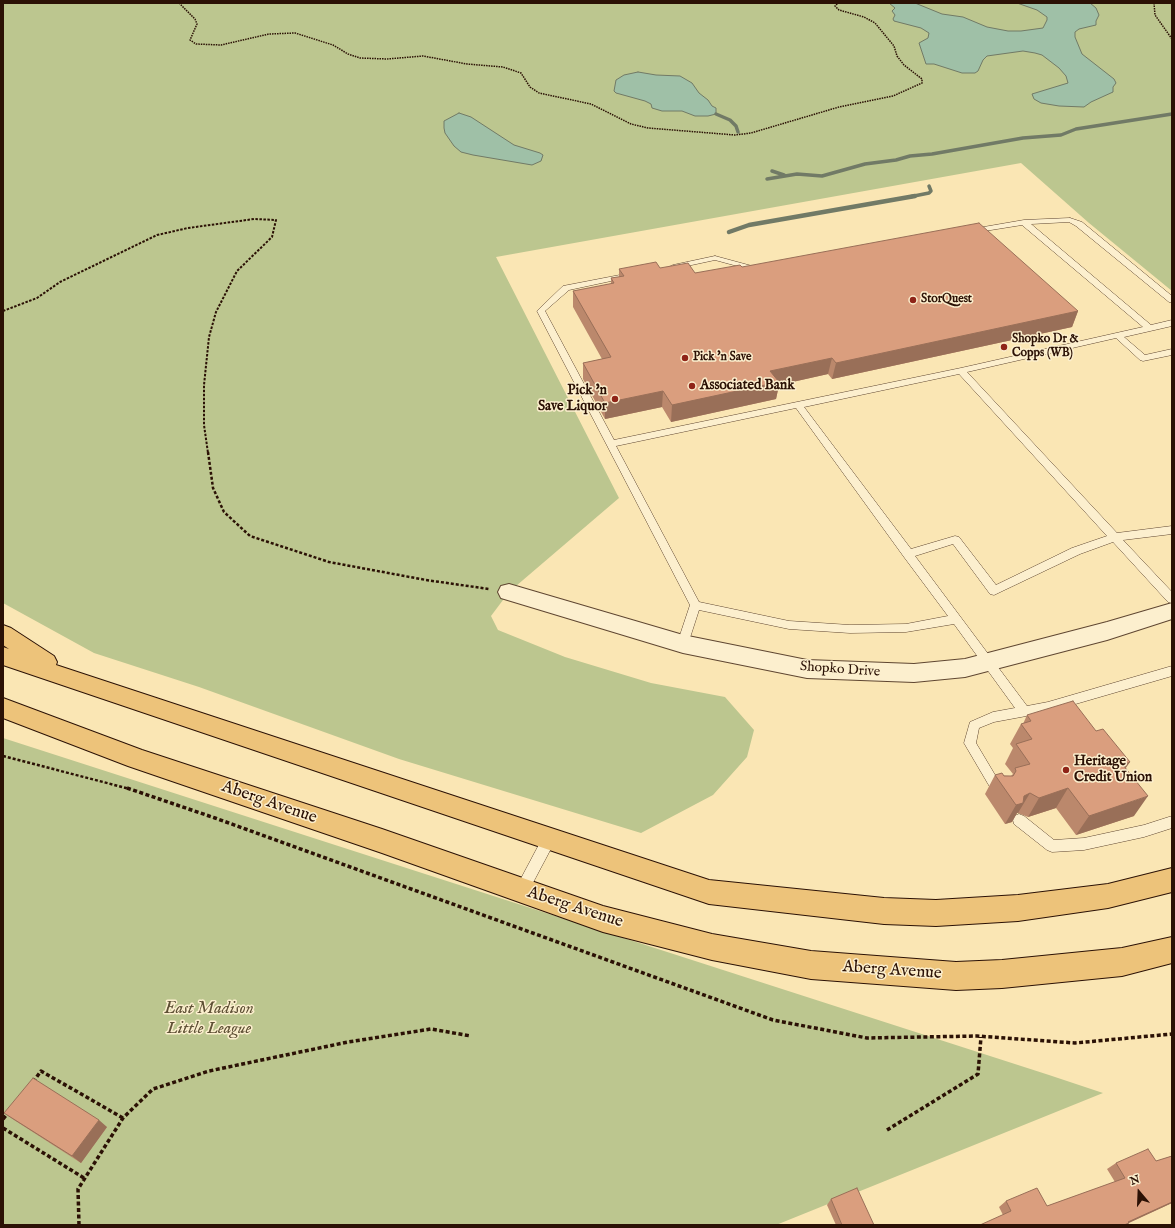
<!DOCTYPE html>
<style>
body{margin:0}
#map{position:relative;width:1175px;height:1228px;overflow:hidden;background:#fae6b4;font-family:"IM FELL English",serif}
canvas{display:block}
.frame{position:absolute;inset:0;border:4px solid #2b1105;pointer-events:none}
.north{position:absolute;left:1119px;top:1172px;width:40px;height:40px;-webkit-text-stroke:3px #fcefce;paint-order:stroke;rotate:341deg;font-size:11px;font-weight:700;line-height:16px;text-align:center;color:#2b1105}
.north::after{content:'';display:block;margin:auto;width:14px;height:18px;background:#2b1105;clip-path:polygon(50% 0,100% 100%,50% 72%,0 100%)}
</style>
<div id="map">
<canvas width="1175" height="1228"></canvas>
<div class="frame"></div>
<div class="north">N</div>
</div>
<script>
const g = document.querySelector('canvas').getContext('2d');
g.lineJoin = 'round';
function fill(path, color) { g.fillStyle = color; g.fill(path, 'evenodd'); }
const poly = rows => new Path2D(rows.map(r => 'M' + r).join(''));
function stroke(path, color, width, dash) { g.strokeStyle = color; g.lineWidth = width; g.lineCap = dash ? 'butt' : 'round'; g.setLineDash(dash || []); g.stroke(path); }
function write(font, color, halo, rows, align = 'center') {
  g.font = font + ' "IM FELL English",serif'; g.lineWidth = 3; g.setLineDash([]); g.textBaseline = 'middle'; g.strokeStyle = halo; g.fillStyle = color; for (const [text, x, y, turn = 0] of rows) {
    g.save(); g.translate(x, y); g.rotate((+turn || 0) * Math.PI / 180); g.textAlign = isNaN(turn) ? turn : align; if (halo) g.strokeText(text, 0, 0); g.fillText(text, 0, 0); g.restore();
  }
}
const green = poly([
 [3,3,1172,3,1172,291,1089,223,1021,163,496,257,619,498,509,592,491,616,498,630,565,657,651,683,725,697,754,730,747,757,713,795,641,833,399,759,199,687,94,653,3,603],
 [3,738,1049,1075,1103,1093,776,1225,3,1225]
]);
const water = poly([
 [889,3,915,3,942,14,963,17,987,27,1008,31,1021,31,1043,28,1047,20,1047,17,1037,10,1017,3,1090,3,1096,8,1099,15,1096,21,1096,25,1079,29,1075,32,1075,37,1082,54,1114,79,1116,83,1113,87,1113,92,1091,102,1084,107,1059,106,1041,103,1034,99,1032,94,1068,83,1066,76,1059,68,1042,55,1035,53,1023,51,987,56,983,60,978,71,975,73,962,73,934,64,926,64,919,43,928,38,929,33,921,28,894,21,893,19,895,15,892,11,895,8,889,3],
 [638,72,656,75,680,76,692,83,699,93,708,100,712,106,716,108,716,114,708,116,695,116,682,111,662,111,652,108,651,104,645,101,616,93,614,91,616,80,624,75,638,72],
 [459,113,471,117,514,145,540,153,543,155,541,161,532,165,473,155,461,152,454,146,445,133,444,128,444,121,459,113]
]);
const streamFar1 = poly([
 [716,114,730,120,736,126,738,132],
 [772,171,784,175],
 [767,179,797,174,822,176,865,164,896,160,910,156,932,154,1023,138,1061,135,1076,129,1172,114],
 [909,197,929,193,931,191,929,186]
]);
const stream = poly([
 [729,232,749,225,915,196]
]);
const pathFar3 = poly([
 [179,3,195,19,197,24,190,40,196,44,221,45,269,34,295,33,333,45,348,54,360,58,387,59,423,56,467,64,503,67,521,73,530,87,539,93,591,104,631,124,648,128,735,135,751,133,839,107,893,96,922,83,922,79,904,65,897,56,894,46,875,23,864,17,839,10,835,6,838,3],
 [1154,3,1155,15,1172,39]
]);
const pathFar2 = poly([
 [3,311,37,298,60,282,157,235,188,228,254,219,276,220,272,237,237,271,216,312,209,337,204,385,204,425,208,453]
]);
const pathFar1 = poly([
 [208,452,213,488,224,512,250,536,329,562,426,580,489,589],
 [3,756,130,789]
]);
const path = poly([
 [127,788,215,818,773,1020,867,1038,977,1036,1075,1043,1172,1034],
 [33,1082,41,1071,123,1118],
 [3,1119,9,1112],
 [3,1128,84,1178],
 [887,1130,978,1074,981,1037],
 [79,1225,78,1189,123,1118,153,1089,209,1071,348,1042,431,1029,471,1036]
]);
const service = poly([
 [1070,218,1082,222,1172,296,1172,302,1169,302,1076,226,1069,222,1031,224,1151,325,1172,320,1172,326,1124,337,1145,355,1172,349,1172,355,1143,361,1140,360,1116,338,967,372,1117,533,1172,526,1172,534,1123,540,1172,592,1172,603,1168,602,1113,542,1080,554,994,595,990,594,953,544,915,556,1027,706,1048,702,1172,666,1172,676,1048,712,994,722,979,728,976,743,1004,790,1002,794,998,795,994,794,964,743,970,722,993,712,1015,708,954,624,906,632,850,633,789,629,699,610,687,647,683,648,679,647,677,644,690,605,537,311,563,286,625,274,629,276,625,278,569,290,545,311,614,440,961,368,1143,327,1022,225,972,233,968,231,972,229,1024,220,1070,218],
 [959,374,1107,536,1072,548,996,585,959,537,955,536,911,549,804,407,959,374],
 [796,408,904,557,948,616,906,624,850,625,789,621,699,602,616,446,796,408],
 [715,256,752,266,760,265,764,267,763,269,752,270,715,260,673,269,669,267,673,265,715,256],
 [1019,814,1024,816,1054,840,1084,838,1144,825,1172,816,1172,828,1144,837,1084,850,1052,852,1047,850,1014,824,1013,820,1014,816,1019,814],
 [549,833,554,835,555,839,554,843,527,894,522,896,517,894,515,890,517,886,544,835,549,833]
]);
const minor = poly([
 [509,584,683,635,807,660,914,664,965,659,1107,622,1172,603,1172,619,1107,640,965,677,914,682,807,678,683,653,501,598,498,592,501,586,509,584]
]);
const primary = poly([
 [3,625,11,628,54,656,57,662,56,665,709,880,884,898,936,900,1018,895,1108,884,1172,868,1172,892,1108,908,1018,921,936,926,884,924,709,904,3,665,3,647,9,649,3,645,3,625],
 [3,698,142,750,382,829,603,906,712,934,811,951,956,962,1002,960,1122,948,1172,937,1172,963,1122,976,1002,988,956,990,811,979,712,960,603,932,382,853,128,766,3,718,3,698]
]);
const wall = poly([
 [742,267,1078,311,1072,327,832,379,828,374,779,385,776,399,671,422,662,407,605,419,583,379,583,363,602,359,573,307,573,291,611,284,611,278,619,277,619,269,660,268,695,273],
 [1027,715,1126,768,1134,816,1076,835,1056,808,1028,817,1018,813,1017,813,1012,822,1005,824,985,794,995,775,1011,776,1013,774,1005,764,1013,748,1010,744,1021,724,1023,724],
 [4,1113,107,1127,81,1163,14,1120],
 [1172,1156,1172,1203,1129,1223,1003,1215,999,1207,1006,1201,1047,1206,1115,1182,1107,1169,1116,1163,1156,1161],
 [831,1199,874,1225,836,1225,827,1205]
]);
const shadedWall = poly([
 [1078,311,1072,327,832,379,836,363],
 [832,358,828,374,779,385,776,399,671,422,672,405,770,371],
 [663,391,662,407,605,419,605,403],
 [1130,762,1116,782,1123,765],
 [1068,788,1056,808,1028,817,1039,798],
 [1030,793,1018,813,1017,813,1012,822,1005,824,1016,805,1024,796],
 [1148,796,1134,816,1076,835,1089,816],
 [99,1120,107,1127,81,1163,72,1156],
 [1172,1202,1172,1203,1126,1224,1129,1223,1126,1225,1123,1225,1128,1222]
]);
const building = poly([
 [979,223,1078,311,836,363,832,358,770,371,779,382,672,405,663,391,605,403,583,363,611,357,573,291,614,283,611,278,624,276,619,269,656,262,660,268,688,263,695,273,740,265,742,267,979,223],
 [1073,701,1096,731,1103,729,1130,762,1123,765,1148,796,1089,816,1068,788,1039,798,1030,793,1024,796,1023,803,1016,805,995,775,1002,773,1004,776,1013,776,1016,771,1015,768,1030,764,1016,744,1032,739,1021,724,1031,721,1027,715,1073,701],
 [33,1078,99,1120,72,1156,4,1113,33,1078],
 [1148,1149,1156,1161,1172,1156,1172,1202,1128,1222,1129,1223,1124,1225,980,1225,1011,1211,1006,1201,1037,1188,1047,1206,1125,1178,1116,1163,1148,1149],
 [857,1188,874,1225,842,1225,831,1199,857,1188]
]);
const markers = [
 [913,300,4,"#8f2418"],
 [1004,347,4,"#8f2418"],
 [685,358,4,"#8f2418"],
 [692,386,4,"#8f2418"],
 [615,399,4,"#8f2418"],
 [1066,770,4,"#8f2418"]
];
const farPoinames = [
 ["StorQuest",921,300],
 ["Shopko Dr &",1012,340],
 ["Copps (WB)",1012,354],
 ["Pick 'n Save",693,358]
];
const poiNames = [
 ["Associated Bank",700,386],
 ["Pick 'n",607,391,"right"],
 ["Save Liquor",607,407,"right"],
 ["Heritage",1074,762],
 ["Credit Union",1074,778]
];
const streetNames = [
 ["Shopko Drive",840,670,4]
];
const nearStreetnames = [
 ["Aberg Avenue",269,803,19],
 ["Aberg Avenue",575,908,18],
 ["Aberg Avenue",892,971,4]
];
const nearParknames = [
 ["East Madison",209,1010],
 ["Little League",209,1030]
];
fill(green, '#bcc68f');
fill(water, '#9fc0a7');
stroke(water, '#717a66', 1);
stroke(streamFar1, '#717a66', 3.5);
stroke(stream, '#717a66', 4.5);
stroke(service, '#5f4631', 1);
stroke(minor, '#5f4631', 2);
stroke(primary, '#2b1105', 2);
stroke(pathFar3, '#2b1105', 1.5, [1.5, 1]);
stroke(pathFar2, '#2b1105', 2, [2.5, 1.5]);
stroke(pathFar1, '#2b1105', 2.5, [3, 2]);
stroke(path, '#2b1105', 3.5, [4, 2.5]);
fill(service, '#fcefce');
fill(minor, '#fcefce');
fill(primary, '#edc37a');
fill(wall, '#bb886c');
fill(shadedWall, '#996f58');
fill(building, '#da9e7e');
stroke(building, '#996f58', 1);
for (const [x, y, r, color] of markers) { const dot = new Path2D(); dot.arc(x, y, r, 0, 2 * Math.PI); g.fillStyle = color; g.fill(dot); stroke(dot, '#fcefce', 1.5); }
write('bold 12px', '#2b1105', '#fcefce', farPoinames, 'left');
write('bold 14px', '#2b1105', '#fcefce', poiNames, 'left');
write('14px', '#2b1105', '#fcefce', streetNames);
write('17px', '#2b1105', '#fcefce', nearStreetnames);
write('italic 17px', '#5e5035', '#fcefce', nearParknames);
</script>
